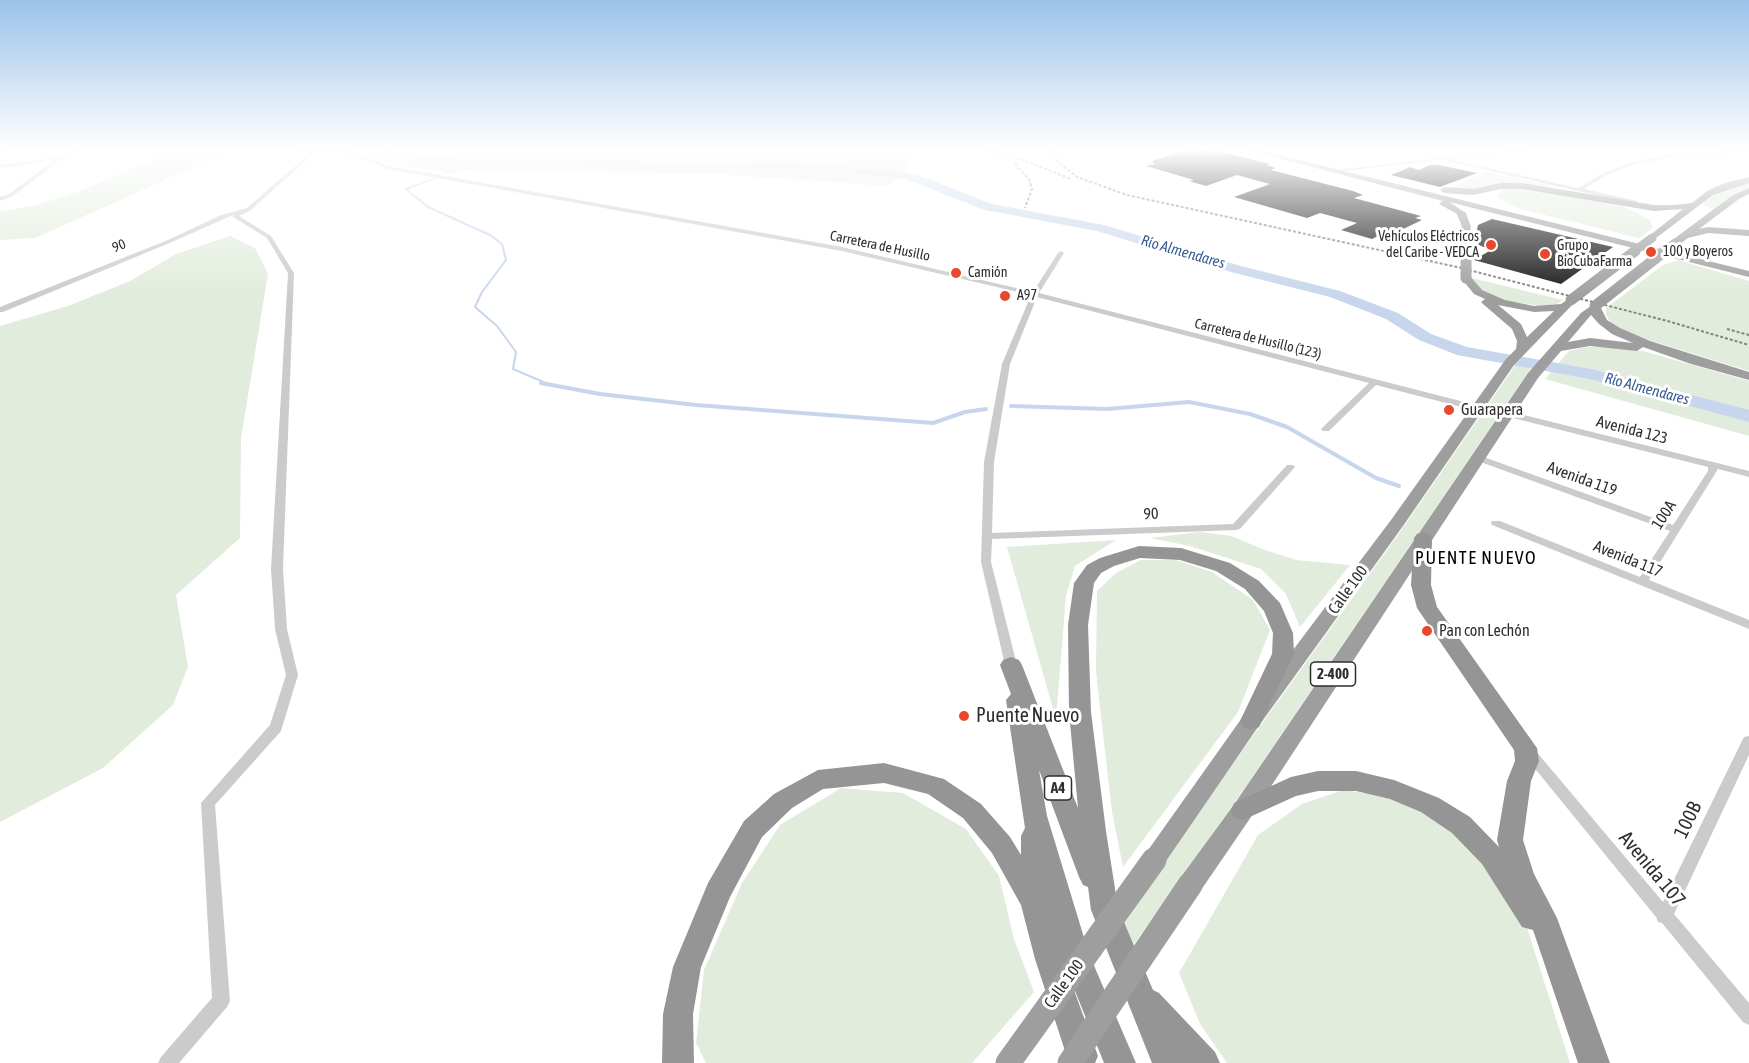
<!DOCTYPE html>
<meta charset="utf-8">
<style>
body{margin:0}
canvas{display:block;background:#fff}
</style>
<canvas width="1749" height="1063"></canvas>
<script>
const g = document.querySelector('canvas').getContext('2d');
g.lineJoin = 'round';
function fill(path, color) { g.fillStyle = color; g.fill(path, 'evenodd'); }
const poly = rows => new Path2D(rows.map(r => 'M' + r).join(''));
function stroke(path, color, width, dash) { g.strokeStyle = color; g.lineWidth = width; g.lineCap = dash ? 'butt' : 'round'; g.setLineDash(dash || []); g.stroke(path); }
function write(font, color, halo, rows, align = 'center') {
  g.font = font + ' "Asap Condensed",sans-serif'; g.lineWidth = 6; g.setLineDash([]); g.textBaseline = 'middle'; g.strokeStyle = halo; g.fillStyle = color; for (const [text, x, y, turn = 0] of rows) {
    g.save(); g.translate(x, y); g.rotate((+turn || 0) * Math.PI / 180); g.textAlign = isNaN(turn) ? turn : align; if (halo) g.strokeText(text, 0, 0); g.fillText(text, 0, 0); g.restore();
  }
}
const green = poly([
 [232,150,35,238,0,240,0,212,36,205,78,192,164,155],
 [370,150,914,150,906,170,887,186,715,174,463,170,455,174,398,165,361,153],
 [1486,172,1557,187,1511,183,1472,190,1446,190],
 [1749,182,1749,188,1734,194,1713,209,1702,204,1715,194],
 [1520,187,1624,207,1650,220,1653,228,1639,238,1521,209,1501,200,1497,195,1504,189],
 [230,236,255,248,268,274,241,438,240,538,176,595,188,667,173,705,103,768,0,822,0,326,68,306,130,281,176,254],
 [1678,260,1749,281,1749,371,1632,335,1611,323,1606,315,1606,308,1663,265],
 [1472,278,1563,300,1557,304,1540,306,1508,301,1481,290,1474,284],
 [1587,347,1611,347,1643,351,1749,381,1749,436,1545,379,1569,351],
 [1516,364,1531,368,1244,789,1134,944,1124,923,1224,776,1400,532],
 [1200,532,1231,536,1265,550,1296,560,1350,565,1300,627,1286,594,1261,569,1190,546,1150,538],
 [1116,540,1075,566,1066,596,1056,719,1007,547],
 [1141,560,1176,560,1212,572,1253,600,1270,630,1238,712,1123,867,1112,812,1096,672,1097,591,1116,573],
 [841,788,903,793,966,829,999,876,1014,939,1034,992,972,1063,706,1063,696,1043,704,970,742,883,780,825],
 [1343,790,1384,796,1422,810,1456,832,1495,876,1525,921,1570,1063,1227,1063,1200,1024,1179,973,1258,835,1302,804]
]);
const streamFar1 = poly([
 [447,173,469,163],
 [438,177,406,189,428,207,490,235,502,244,506,260,482,292,475,307,497,326,516,352,513,369,548,384]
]);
const stream = poly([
 [541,383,600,394,696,405,933,423,965,412,986,409],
 [1011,406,1107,409,1189,402,1250,414,1287,427,1376,478,1399,486]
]);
const river = poly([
 [383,150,484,161,800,162,907,173,926,178,992,204,1104,225,1241,266,1340,291,1398,313,1431,334,1467,347,1591,369,1749,410,1749,422,1590,379,1457,355,1419,340,1386,319,1330,297,1231,272,1097,231,985,210,906,179,800,168,484,167,407,159,383,150]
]);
const building = poly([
 [1198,150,1214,150,1270,164,1266,165,1276,168,1271,170,1353,191,1363,195,1354,198,1421,216,1415,218,1422,220,1401,230,1394,228,1372,239,1341,230,1357,223,1320,213,1307,218,1234,197,1270,184,1237,175,1206,186,1189,181,1194,180,1146,166,1155,164,1152,161,1184,151,1189,153],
 [1430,165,1439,165,1477,173,1440,187,1391,175,1410,167,1419,170],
 [1492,219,1613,247,1561,284,1474,260,1491,250,1474,243,1478,225]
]);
const minor = poly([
 [0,150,8,150,0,152,0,150],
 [73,150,79,150,62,159,13,196,0,201,0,197,9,194,53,161,0,168,0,164,57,158,73,150],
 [294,150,347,150,389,166,842,247,1033,292,1058,253,1061,251,1064,253,1039,293,1480,406,1481,408,1477,411,1376,385,1329,431,1323,431,1321,429,1323,427,1369,383,1037,297,1010,364,994,462,992,533,1233,524,1287,465,1293,465,1295,467,1240,529,1236,530,992,539,991,562,1017,665,1015,668,1011,669,1007,668,1005,665,981,562,984,462,1002,364,1031,295,842,251,388,169,346,153,316,152,251,210,239,216,271,236,294,273,283,569,287,629,298,675,281,731,215,805,230,1001,227,1007,179,1063,158,1063,161,1057,212,998,201,803,270,725,286,675,275,629,271,569,288,273,267,238,233,217,233,215,172,242,3,312,0,312,0,307,168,240,221,215,247,208,311,152,294,150],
 [1749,150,1749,152,1676,157,1636,164,1607,175,1584,189,1637,201,1637,203,1635,204,1437,159,1440,157,1578,188,1603,173,1635,161,1676,153,1749,150],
 [1508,411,1749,471,1749,477,1718,469,1649,580,1749,620,1749,629,1492,525,1491,523,1492,521,1500,521,1640,577,1670,531,1475,460,1473,458,1478,455,1481,456,1673,525,1708,471,1708,467,1505,416,1504,414,1508,411],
 [1749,736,1749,755,1674,914,1749,1003,1749,1025,1743,1022,1662,923,1658,922,1656,917,1523,754,1525,750,1530,749,1535,750,1663,902,1742,741,1744,737,1749,736]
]);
const tertiary = poly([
 [1512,150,1530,150,1344,171,1341,169,1512,150]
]);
const trunk = poly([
 [1246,150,1259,150,1749,271,1749,277,1449,202,1466,213,1471,227,1463,229,1457,214,1441,205,1439,203,1443,201,1246,150],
 [1749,177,1749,183,1713,195,1652,241,1647,238,1649,236,1683,209,1654,211,1522,189,1501,189,1473,195,1444,193,1440,190,1444,187,1473,189,1501,183,1522,183,1654,205,1674,205,1692,203,1707,191,1725,183,1749,177],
 [1749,188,1749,194,1739,199,1699,229,1708,227,1749,230,1749,236,1708,233,1688,238,1679,245,1671,245,1671,241,1733,195,1749,188],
 [1466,275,1470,276,1482,290,1505,300,1534,306,1561,304,1571,297,1577,300,1514,365,1403,526,1258,727,1162,867,1154,870,1146,867,1142,860,1146,853,1244,715,1391,520,1506,359,1516,349,1517,341,1512,329,1483,304,1481,302,1485,299,1474,294,1461,278,1466,275],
 [1498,305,1534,312,1554,311,1527,337,1521,324,1498,305],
 [1595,303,1599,304,1607,320,1620,328,1650,341,1749,372,1749,380,1691,364,1643,347,1637,351,1590,346,1561,351,1538,378,1251,817,1199,893,1190,896,1181,893,1178,885,1181,877,1235,803,1528,373,1581,313,1595,303],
 [1591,315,1599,324,1612,334,1633,343,1590,338,1568,342,1591,315]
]);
const motorway = poly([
 [1423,532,1429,534,1432,538,1431,585,1437,607,1537,748,1539,761,1531,781,1523,840,1534,874,1557,918,1610,1063,1578,1063,1533,930,1522,927,1482,864,1452,833,1421,812,1390,799,1356,791,1318,791,1296,796,1243,820,1234,817,1231,810,1234,803,1291,777,1318,771,1356,771,1394,780,1439,798,1470,817,1499,847,1497,840,1507,781,1515,761,1514,750,1417,608,1411,585,1414,538,1417,534,1423,532],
 [1139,546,1181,548,1230,563,1259,581,1280,603,1293,633,1294,654,1259,727,1251,730,1243,727,1240,721,1272,654,1273,633,1264,611,1245,589,1216,571,1180,560,1140,558,1114,566,1101,573,1094,583,1088,625,1091,712,1106,831,1118,908,1153,990,1159,993,1215,1052,1220,1063,1152,1063,1091,910,1088,887,1083,885,1079,877,1039,770,1047,816,1089,954,1136,1063,1104,1063,1067,971,1098,1056,1095,1063,1069,1063,1035,959,1021,905,992,853,963,818,928,794,884,783,823,789,792,808,762,837,730,897,701,967,693,1014,694,1063,662,1063,663,1014,673,967,708,883,744,821,774,794,818,770,884,763,944,779,981,804,1010,837,1021,855,1021,836,1025,828,1006,700,1011,694,1000,665,1003,660,1011,657,1019,660,1022,665,1078,808,1069,712,1068,625,1074,583,1087,565,1100,558,1139,546]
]);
const rail = poly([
 [987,150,1023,160,1071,179],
 [1054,150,1058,162,1077,177,1127,195,1457,267,1671,322,1749,345],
 [1015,164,1029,179,1032,189,1025,208],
 [1727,329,1749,335]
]);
const trunkBridgeFar2 = poly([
 [1466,227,1466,252],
 [1633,252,1652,238],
 [1663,252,1675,243]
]);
const trunkBridgeFar1 = poly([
 [1466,251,1466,278],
 [1571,300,1635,251],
 [1595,306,1665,251]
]);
const trunkBridge = poly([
 [1008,1063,1154,860],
 [1070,1063,1190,885]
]);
const markers = [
 [1491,245,6,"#e9482d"],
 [1651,252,6,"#e9482d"],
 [1545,254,6,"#e9482d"],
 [956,273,6,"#e9482d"],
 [1005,296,6,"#e9482d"],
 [1449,410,6,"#e9482d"],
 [1427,631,6,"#e9482d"],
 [964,716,6,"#e9482d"]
];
const farPoinames = [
 ["Vehículos Eléctricos",1479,237,"right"],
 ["del Caribe - VEDCA",1479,253,"right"],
 ["Grupo",1557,246],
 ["BioCubaFarma",1557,262],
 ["100 y Boyeros",1663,252],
 ["Camión",968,273],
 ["A97",1017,296]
];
const farStreetnames = [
 ["90",119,246,-22],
 ["Carretera de Husillo",880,246,12],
 ["Carretera de Husillo (123)",1258,339,14]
];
const farWaternames = [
 ["Río Almendares",1183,252,16],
 ["Río Almendares",1647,389,15]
];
const shields = [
 [1333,674,45],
 [1058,788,27]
];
const shieldNames = [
 ["2-400",1333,674],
 ["A4",1058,788]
];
const poiNames = [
 ["Guarapera",1461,410],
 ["Pan con Lechón",1439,631]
];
const streetNames = [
 ["Avenida 123",1632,430,14],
 ["Avenida 119",1582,479,20],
 ["90",1151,514,-3],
 ["100A",1664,515,-57],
 ["Avenida 117",1628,559,22],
 ["Calle 100",1348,590,-54],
 ["Calle 100",1064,984,-54]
];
const neighbourhoodNames = [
 ["PUENTE NUEVO",1476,558]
];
const nearPoinames = [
 ["Puente Nuevo",976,716]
];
const nearStreetnames = [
 ["100B",1688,820,-64],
 ["Avenida 107",1652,869,50]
];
fill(green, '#e1ecdc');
stroke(streamFar1, '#c7d6ec', 2);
stroke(stream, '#c7d6ec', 4);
fill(river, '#c7d6ec');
fill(building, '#151515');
fill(minor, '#cbcbcb');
fill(tertiary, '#cbcbcb');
fill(trunk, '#9e9e9e');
fill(motorway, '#959595');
stroke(rail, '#838383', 2, [3, 2]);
stroke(trunkBridgeFar2, '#9e9e9e', 9);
stroke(trunkBridgeFar1, '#9e9e9e', 11);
stroke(trunkBridge, '#9e9e9e', 25);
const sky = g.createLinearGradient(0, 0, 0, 299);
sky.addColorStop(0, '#9bc2ea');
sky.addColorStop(0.5, '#fff');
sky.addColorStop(1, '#ffffff00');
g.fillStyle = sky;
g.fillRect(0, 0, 1749, 299);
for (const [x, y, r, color] of markers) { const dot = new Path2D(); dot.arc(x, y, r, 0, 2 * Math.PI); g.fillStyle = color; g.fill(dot); stroke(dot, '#fff', 2); }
write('14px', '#2e2e2e', '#fff', farPoinames, 'left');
write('14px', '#2e2e2e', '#fff', farStreetnames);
write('italic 15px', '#3a5d92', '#fff', farWaternames);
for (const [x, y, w] of shields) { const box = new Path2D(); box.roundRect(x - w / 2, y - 12, w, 24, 4.5); g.fillStyle = '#fff'; g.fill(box); stroke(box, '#2e2e2e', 1.5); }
write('bold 15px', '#2e2e2e', null, shieldNames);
write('16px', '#2e2e2e', '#fff', poiNames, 'left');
write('16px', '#2e2e2e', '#fff', streetNames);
g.letterSpacing = '1.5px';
write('18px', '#000', '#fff', neighbourhoodNames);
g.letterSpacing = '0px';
write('20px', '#2e2e2e', '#fff', nearPoinames, 'left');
write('20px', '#2e2e2e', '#fff', nearStreetnames);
</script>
